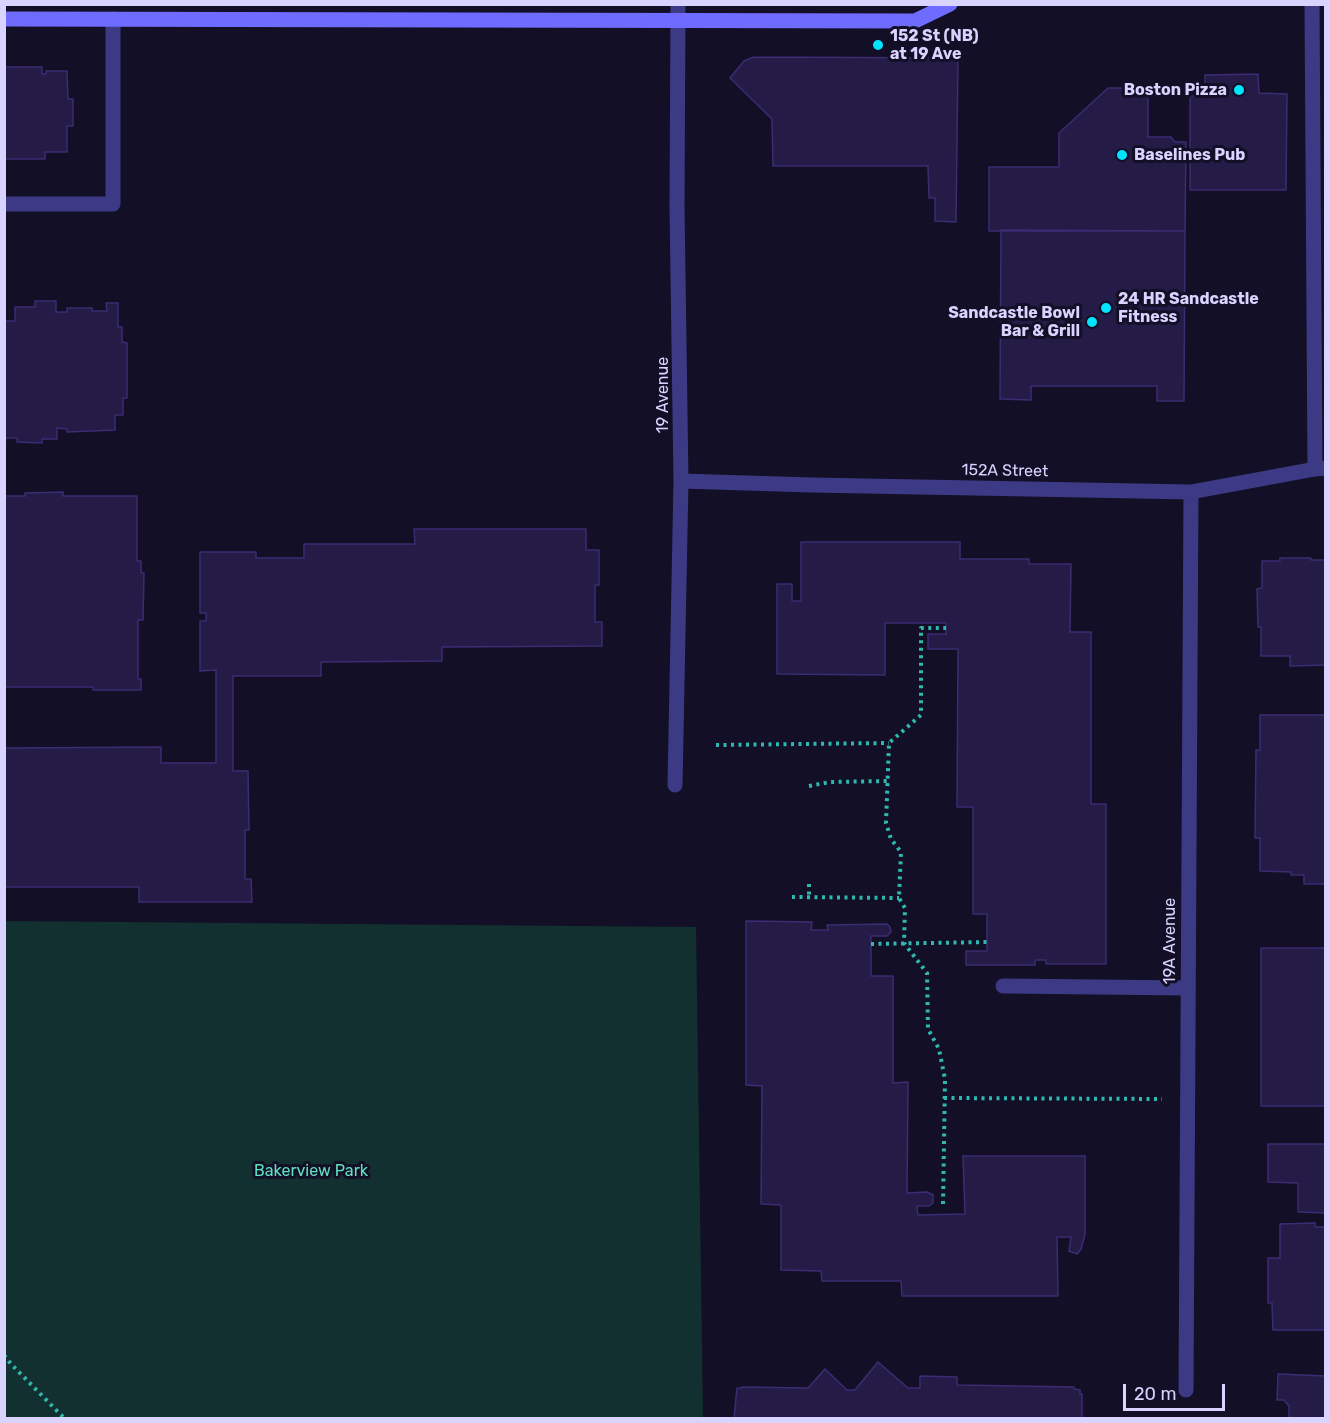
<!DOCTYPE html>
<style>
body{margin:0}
#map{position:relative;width:1330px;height:1423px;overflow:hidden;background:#130f26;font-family:Rubik,sans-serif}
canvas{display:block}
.frame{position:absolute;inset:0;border:6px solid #d9d4ff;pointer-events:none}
.scale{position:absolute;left:1123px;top:1384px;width:102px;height:27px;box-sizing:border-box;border:3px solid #d9d4ff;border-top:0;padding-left:8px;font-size:18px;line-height:21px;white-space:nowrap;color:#d9d4ff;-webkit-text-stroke:4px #130f26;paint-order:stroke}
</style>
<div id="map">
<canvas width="1330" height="1423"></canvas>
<div class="frame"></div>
<div class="scale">20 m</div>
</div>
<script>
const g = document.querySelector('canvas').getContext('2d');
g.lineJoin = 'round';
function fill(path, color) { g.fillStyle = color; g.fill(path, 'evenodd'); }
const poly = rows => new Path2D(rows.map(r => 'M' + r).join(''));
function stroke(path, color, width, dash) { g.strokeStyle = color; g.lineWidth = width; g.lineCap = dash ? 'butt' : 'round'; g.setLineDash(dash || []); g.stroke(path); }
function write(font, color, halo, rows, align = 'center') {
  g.font = font + ' Rubik,sans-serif'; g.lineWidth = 6; g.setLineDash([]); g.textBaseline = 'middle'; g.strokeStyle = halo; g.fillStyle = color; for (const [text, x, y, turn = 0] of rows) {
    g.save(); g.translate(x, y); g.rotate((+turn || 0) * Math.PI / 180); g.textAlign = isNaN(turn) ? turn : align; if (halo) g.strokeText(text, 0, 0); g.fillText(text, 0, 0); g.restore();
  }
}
const green = poly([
 [5,921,696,927,703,1418,5,1418]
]);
const building = poly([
 [754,57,958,58,956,222,935,221,935,198,929,198,928,166,773,166,772,119,730,78,744,61,754,57],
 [4,67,42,67,42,74,46,74,46,71,67,71,68,99,73,99,73,126,67,126,67,152,45,152,45,159,4,159,4,67],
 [1258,74,1259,93,1287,94,1286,190,1190,190,1190,96,1205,96,1205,75,1258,74],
 [1108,88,1148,88,1148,137,1171,137,1175,142,1186,142,1185,231,989,231,989,167,1059,167,1059,133,1108,88],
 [1001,230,1185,231,1184,401,1157,401,1157,386,1031,386,1031,400,1000,399,1001,230],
 [35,301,56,301,56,312,67,312,67,308,92,308,92,311,107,311,106,303,118,303,118,327,122,327,122,342,127,343,127,398,123,398,123,415,115,415,115,430,67,432,67,429,57,428,57,439,42,439,42,443,17,442,17,438,6,438,4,449,4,321,15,321,15,307,35,307,35,301],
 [63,492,63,496,137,496,137,561,141,561,141,573,144,573,143,620,138,620,138,679,141,679,141,690,93,690,93,687,4,687,4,496,25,496,25,493,63,492],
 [414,529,586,529,586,550,599,550,599,585,595,585,595,622,602,622,602,646,442,647,442,661,321,662,321,676,233,676,233,771,248,771,249,830,245,830,245,879,251,879,252,902,139,902,139,887,4,887,4,748,161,747,161,763,216,763,216,670,200,671,200,621,206,621,206,613,200,613,200,552,256,552,256,558,304,558,304,544,415,544,414,529],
 [801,542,960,542,960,559,1029,559,1029,564,1071,564,1070,632,1091,632,1091,804,1106,804,1106,964,1046,964,1046,960,1035,960,1035,965,966,965,966,951,987,951,987,914,973,914,973,807,957,807,958,649,928,649,928,634,946,634,946,623,885,623,885,675,777,674,777,584,792,584,792,601,801,601,801,542],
 [1280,558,1311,558,1311,560,1326,560,1326,665,1290,666,1290,656,1261,656,1261,627,1258,627,1257,589,1262,588,1262,561,1280,561,1280,558],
 [1260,715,1326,715,1326,884,1304,884,1304,875,1291,875,1291,872,1260,871,1260,838,1255,838,1256,750,1260,750,1260,715],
 [746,921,812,922,811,930,828,930,827,925,887,924,890,927,891,932,887,936,871,936,871,976,893,976,893,1083,908,1082,907,1193,927,1192,933,1195,933,1203,929,1206,917,1206,918,1215,965,1214,963,1156,1085,1156,1085,1234,1081,1249,1077,1254,1069,1251,1071,1237,1057,1237,1058,1296,902,1296,901,1281,822,1281,821,1271,781,1270,781,1205,761,1204,762,1086,746,1085,746,921],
 [1261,948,1326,948,1326,1106,1261,1106,1261,948],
 [1268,1144,1326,1144,1326,1213,1298,1212,1298,1183,1268,1182,1268,1144],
 [1315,1223,1315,1227,1326,1227,1326,1330,1273,1330,1272,1303,1268,1303,1268,1258,1280,1258,1280,1224,1315,1223],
 [878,1362,908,1388,920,1388,920,1376,957,1377,957,1385,1074,1387,1074,1389,1080,1390,1080,1394,1082,1394,1082,1418,734,1418,737,1388,742,1388,742,1387,808,1388,825,1369,847,1390,855,1390,878,1362],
 [1278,1374,1326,1376,1326,1418,1289,1418,1289,1406,1284,1400,1277,1400,1278,1374]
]);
const path = poly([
 [716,745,889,743],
 [809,786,830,782,888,781],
 [809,884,809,897],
 [792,897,899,898],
 [871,944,987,942],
 [944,1098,1162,1099],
 [943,1204,945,1079,939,1049,928,1029,927,973,904,943,905,908,899,898,901,852,891,839,886,823,889,743,921,715,921,628,946,628],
 [4,1355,11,1364,64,1418]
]);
const lane = poly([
 [1312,4,1315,469],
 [4,204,113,204,113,19],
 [1003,986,1188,988]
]);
const street = poly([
 [681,481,811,485,1191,492,1315,469,1326,468],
 [675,785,681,481,677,207,678,4],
 [1186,1390,1191,492]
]);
const secondary = poly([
 [4,19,915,21,950,4]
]);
const markers = [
 [878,45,6,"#00e5ff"],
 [1239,90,6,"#00e5ff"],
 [1122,155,6,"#00e5ff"],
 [1106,308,6,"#00e5ff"],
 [1092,322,6,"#00e5ff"]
];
const poiNames = [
 ["152 St (NB)",890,36],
 ["at 19 Ave",890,54],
 ["Boston Pizza",1227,90,"right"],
 ["Baselines Pub",1134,155],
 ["24 HR Sandcastle",1118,299],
 ["Fitness",1118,317],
 ["Sandcastle Bowl",1080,313,"right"],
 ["Bar & Grill",1080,331,"right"]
];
const streetNames = [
 ["19 Avenue",663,395,-90],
 ["152A Street",1005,471,1],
 ["19A Avenue",1170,941,-90]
];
const parkNames = [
 ["Bakerview Park",311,1171]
];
fill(green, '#12302f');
fill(building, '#241b47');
stroke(building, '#3b2d73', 1.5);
stroke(path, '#2fb8b0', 4, [3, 4.5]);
stroke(lane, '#3d3a85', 15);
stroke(street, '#3d3a85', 15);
stroke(secondary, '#6f6bff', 15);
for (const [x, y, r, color] of markers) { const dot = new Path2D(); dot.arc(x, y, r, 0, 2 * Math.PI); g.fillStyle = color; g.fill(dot); stroke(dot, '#130f26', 2); }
write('bold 16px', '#d9d4ff', '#130f26', poiNames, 'left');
write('16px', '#d9d4ff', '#130f26', streetNames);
write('16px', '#5fe0c0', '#130f26', parkNames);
</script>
